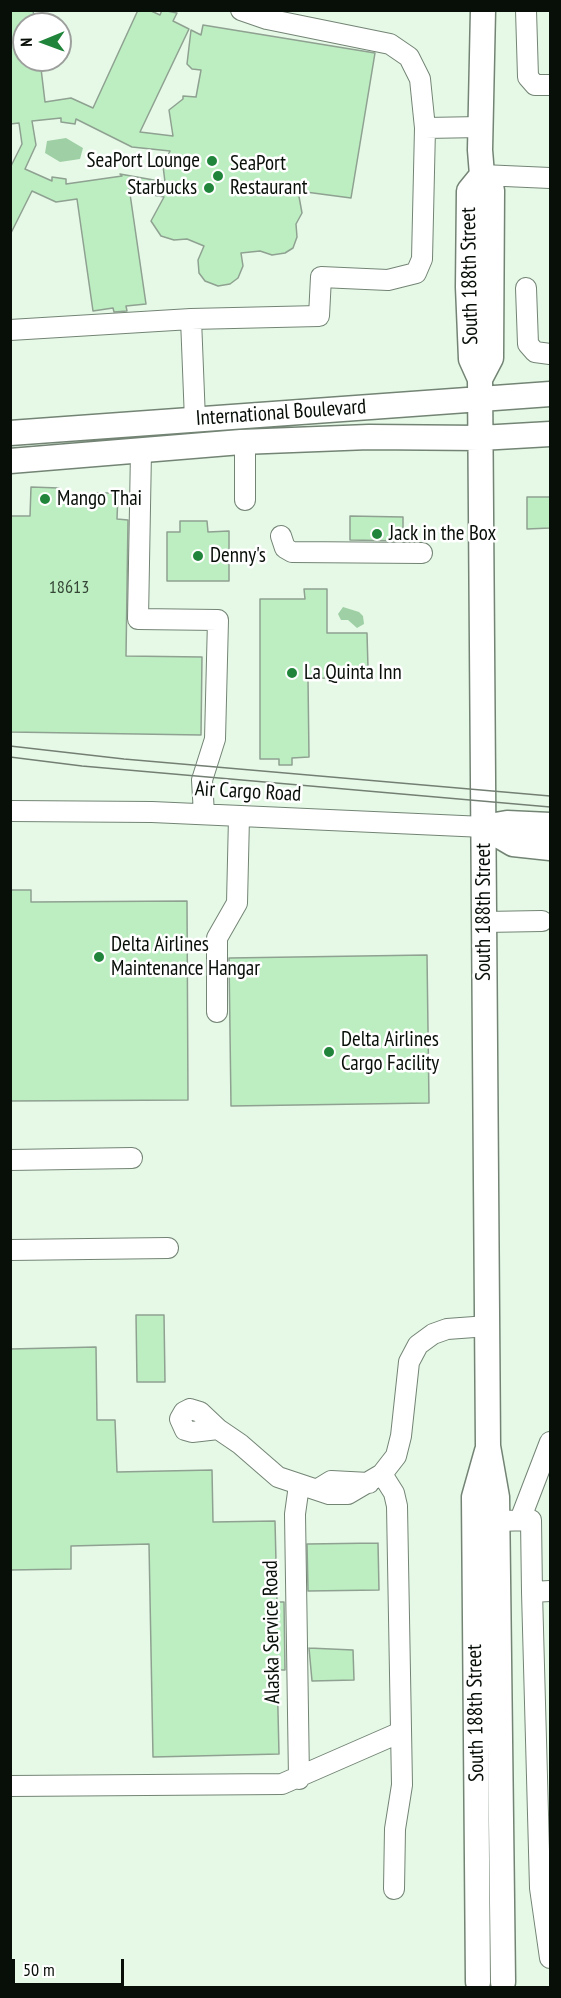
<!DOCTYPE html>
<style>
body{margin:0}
#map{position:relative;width:561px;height:1998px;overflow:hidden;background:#e6f9e7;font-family:"PT Sans Narrow",sans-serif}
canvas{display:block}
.frame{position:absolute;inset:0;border:12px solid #080e08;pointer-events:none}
.north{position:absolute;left:12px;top:12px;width:60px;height:60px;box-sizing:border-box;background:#fff;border:2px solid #9c9f9c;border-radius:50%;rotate:269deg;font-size:16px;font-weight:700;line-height:24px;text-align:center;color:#080e08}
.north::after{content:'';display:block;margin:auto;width:21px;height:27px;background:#20853a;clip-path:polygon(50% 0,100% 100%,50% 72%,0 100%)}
.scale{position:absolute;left:12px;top:1959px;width:112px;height:27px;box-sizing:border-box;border:3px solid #080e08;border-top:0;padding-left:8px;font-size:18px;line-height:21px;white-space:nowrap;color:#080e08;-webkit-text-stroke:4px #fff;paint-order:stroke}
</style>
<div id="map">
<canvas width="561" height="1998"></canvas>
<div class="frame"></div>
<div class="north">N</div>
<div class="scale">50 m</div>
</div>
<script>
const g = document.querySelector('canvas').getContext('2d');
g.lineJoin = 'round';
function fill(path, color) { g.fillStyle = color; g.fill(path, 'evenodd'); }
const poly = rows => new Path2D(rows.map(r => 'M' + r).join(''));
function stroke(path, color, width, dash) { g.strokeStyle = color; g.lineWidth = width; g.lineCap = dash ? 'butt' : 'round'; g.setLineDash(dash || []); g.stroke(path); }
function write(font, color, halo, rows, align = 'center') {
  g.font = font + ' "PT Sans Narrow",sans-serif'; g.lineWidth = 5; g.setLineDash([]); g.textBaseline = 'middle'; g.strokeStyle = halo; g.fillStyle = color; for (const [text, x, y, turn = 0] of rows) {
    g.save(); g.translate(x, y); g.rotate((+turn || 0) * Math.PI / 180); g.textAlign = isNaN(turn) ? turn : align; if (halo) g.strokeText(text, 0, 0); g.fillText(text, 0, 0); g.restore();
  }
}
const water = poly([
 [66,138,83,148,80,159,60,162,45,153,47,141],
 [343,607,359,612,363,616,364,624,357,628,348,620,341,620,338,614]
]);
const building = poly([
 [10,10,33,10,35,24,24,24,24,60,40,60,45,102,71,98,93,108,138,10,149,10,160,15,162,10,177,13,173,21,189,29,140,132,173,136,169,110,183,99,183,96,196,97,201,70,192,69,187,64,191,30,201,35,203,25,375,53,351,198,298,191,302,213,296,224,297,237,293,248,285,253,272,255,260,251,241,253,243,266,238,278,230,284,218,286,205,281,199,273,198,260,204,246,187,239,174,240,161,236,151,221,164,197,131,191,129,187,146,304,126,306,127,311,114,312,113,308,93,311,77,199,56,202,32,191,10,235,10,168,22,144,19,123,10,124,10,10],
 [61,118,61,122,75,124,76,119,132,147,170,151,163,166,165,182,120,174,122,176,66,184,66,179,52,177,52,181,25,169,36,145,32,121,61,118],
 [31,487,59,488,59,496,95,497,95,493,118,493,117,519,128,520,126,656,202,657,201,735,10,732,10,516,30,516,31,487],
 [527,497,550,497,550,528,527,529,527,497],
 [350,516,403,517,403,541,350,540,350,516],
 [180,521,207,521,208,532,229,531,229,581,167,581,167,532,180,532,180,521],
 [304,589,327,589,327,633,367,633,368,668,325,668,325,678,308,679,309,757,292,758,292,765,279,765,279,759,260,759,260,599,305,599,304,589],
 [10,890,31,890,31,902,187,901,188,1100,10,1101,10,890],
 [427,955,429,1103,231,1106,229,958,427,955],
 [136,1315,164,1315,165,1382,137,1382,136,1315],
 [96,1347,97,1420,115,1420,117,1472,212,1470,213,1522,275,1521,277,1602,284,1602,285,1670,277,1670,279,1754,153,1757,149,1544,71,1546,71,1569,10,1570,10,1349,96,1347],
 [378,1543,379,1590,308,1591,307,1544,378,1543],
 [309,1648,353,1650,354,1680,312,1681,309,1648]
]);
const minor = poly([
 [526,10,528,77,535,85,550,85],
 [425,128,481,127],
 [482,175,550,178],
 [526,288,528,344,535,352,550,354],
 [191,319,195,420],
 [10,330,191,319,319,316,321,277,388,280,416,273,422,259,425,128,420,79,409,57,390,44,267,19,241,10],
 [245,442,245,500],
 [141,451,138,619,218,620,215,739,202,780,204,814],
 [281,536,285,548,292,552,422,553],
 [10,811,152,812,484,827],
 [484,922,542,921],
 [217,1012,217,938,237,903,239,817],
 [10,1160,132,1158],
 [10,1250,168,1248],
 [190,1409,200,1412,218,1429,192,1432,185,1430,180,1419,184,1412,190,1409],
 [218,1429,240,1444,278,1477,329,1494,348,1494,382,1474,396,1456,401,1436,409,1362,418,1345,433,1334,447,1329,488,1326],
 [382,1474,394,1493,397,1506,402,1785,395,1829,394,1889],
 [299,1485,295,1514,299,1779],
 [318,1489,331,1481,369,1483],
 [520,1520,550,1442],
 [498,1521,531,1520,532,1592,550,1591],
 [532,1592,540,1888,550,1958],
 [10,1786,282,1784,401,1732]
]);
const major = poly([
 [482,175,469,191,468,287,471,359,480,379,488,1446,497,1497,503,1982],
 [480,379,491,358,492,190,482,175,480,150,483,10],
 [10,433,550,394],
 [10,461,241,442,369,437,480,438,550,434],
 [484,827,513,844,550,848],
 [484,827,507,823,550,825],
 [478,1982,474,1497,487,1451]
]);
const tram = poly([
 [10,746,124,759,550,796],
 [10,757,82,766,550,807]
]);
const markers = [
 [212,161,6,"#20853a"],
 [218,176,6,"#20853a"],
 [209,188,6,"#20853a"],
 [45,499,6,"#20853a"],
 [377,534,6,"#20853a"],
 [198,556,6,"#20853a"],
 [292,673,6,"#20853a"],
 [99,957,6,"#20853a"],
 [329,1052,6,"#20853a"]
];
const numberNames = [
 ["18613",69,588]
];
const poiNames = [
 ["SeaPort Lounge",200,161,"right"],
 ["SeaPort",230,164],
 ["Restaurant",230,188],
 ["Starbucks",197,188,"right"],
 ["Mango Thai",57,499],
 ["Jack in the Box",389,534],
 ["Denny's",210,556],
 ["La Quinta Inn",304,673],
 ["Delta Airlines",111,945],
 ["Maintenance Hangar",111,969],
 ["Delta Airlines",341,1040],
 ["Cargo Facility",341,1064]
];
const streetNames = [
 ["South 188th Street",470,276,-91],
 ["International Boulevard",281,413,-4],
 ["Air Cargo Road",248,792,3],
 ["South 188th Street",484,912,-90],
 ["Alaska Service Road",272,1632,-91],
 ["South 188th Street",476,1713,-91]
];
fill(water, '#9fcfa4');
fill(building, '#bceec1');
stroke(building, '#8fa191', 1.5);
stroke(minor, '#738474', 22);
stroke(major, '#738474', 27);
stroke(minor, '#fff', 20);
stroke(major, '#fff', 24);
stroke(tram, '#737f73', 1.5);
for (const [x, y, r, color] of markers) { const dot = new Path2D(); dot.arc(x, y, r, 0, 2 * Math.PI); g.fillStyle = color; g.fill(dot); stroke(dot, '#fff', 2); }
write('18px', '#354636', null, numberNames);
write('21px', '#080e08', '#fff', poiNames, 'left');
write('21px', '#080e08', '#fff', streetNames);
</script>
